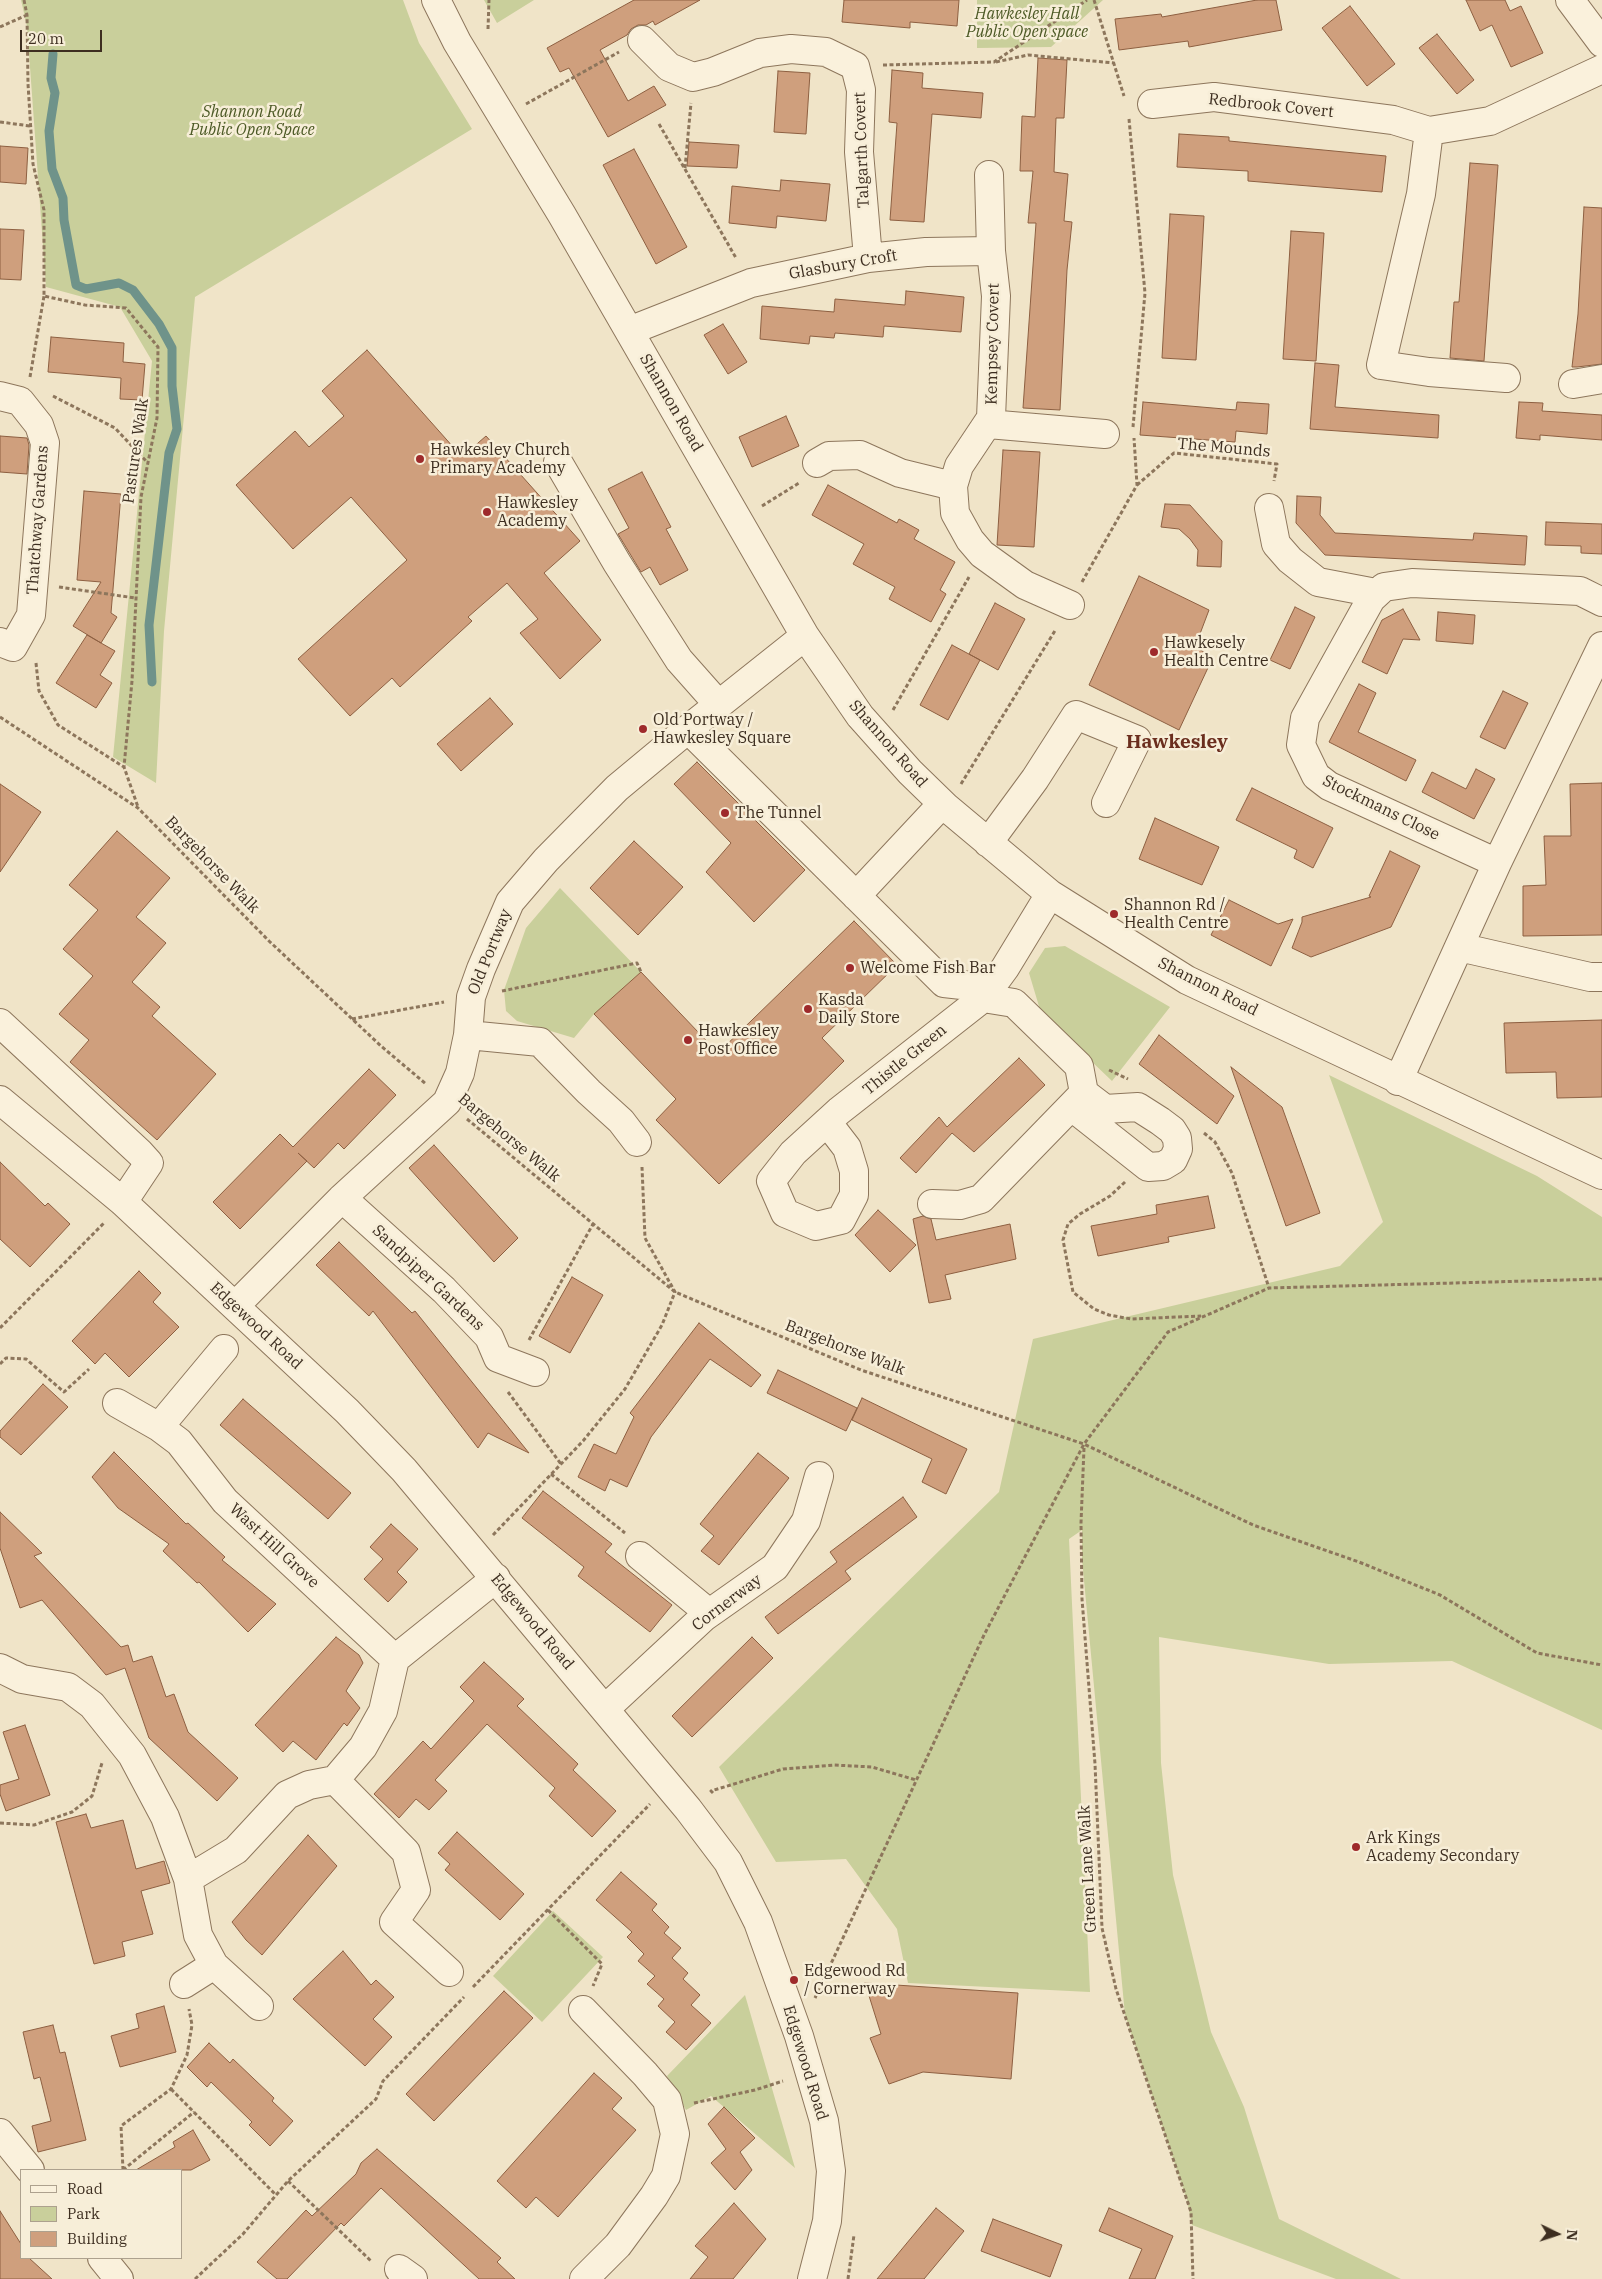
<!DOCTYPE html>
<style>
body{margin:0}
#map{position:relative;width:1602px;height:2279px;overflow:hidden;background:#f0e4c8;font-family:"IBM Plex Serif",serif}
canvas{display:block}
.legend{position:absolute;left:20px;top:2169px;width:162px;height:90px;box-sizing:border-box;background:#f7eed8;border:1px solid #ada18e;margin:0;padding:6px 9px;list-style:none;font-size:15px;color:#3d2e20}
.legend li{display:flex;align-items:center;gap:10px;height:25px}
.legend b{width:25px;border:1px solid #ada18e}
.north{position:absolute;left:1532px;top:2209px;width:50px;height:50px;-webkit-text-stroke:4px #f7eed8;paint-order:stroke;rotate:94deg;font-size:14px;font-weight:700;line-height:20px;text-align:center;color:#3d2e20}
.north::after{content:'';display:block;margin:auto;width:18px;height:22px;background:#3d2e20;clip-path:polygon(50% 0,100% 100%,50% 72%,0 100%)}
.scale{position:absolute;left:20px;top:30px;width:82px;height:22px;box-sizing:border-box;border:2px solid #3d2e20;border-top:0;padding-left:6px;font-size:15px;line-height:18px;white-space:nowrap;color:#3d2e20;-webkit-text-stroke:4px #f7eed8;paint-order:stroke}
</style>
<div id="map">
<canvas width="1602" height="2279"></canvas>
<ul class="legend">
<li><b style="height:6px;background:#faf1dc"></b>Road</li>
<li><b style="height:14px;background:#c9cf9b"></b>Park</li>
<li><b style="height:14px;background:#cf9f7d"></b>Building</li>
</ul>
<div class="north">N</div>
<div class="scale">20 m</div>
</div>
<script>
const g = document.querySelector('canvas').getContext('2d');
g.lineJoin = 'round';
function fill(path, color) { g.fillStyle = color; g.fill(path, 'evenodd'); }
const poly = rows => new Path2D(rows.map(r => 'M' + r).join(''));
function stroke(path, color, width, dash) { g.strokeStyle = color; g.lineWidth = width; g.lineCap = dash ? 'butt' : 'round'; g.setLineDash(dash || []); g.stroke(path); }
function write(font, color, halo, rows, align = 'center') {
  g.font = font + ' "IBM Plex Serif",serif'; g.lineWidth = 5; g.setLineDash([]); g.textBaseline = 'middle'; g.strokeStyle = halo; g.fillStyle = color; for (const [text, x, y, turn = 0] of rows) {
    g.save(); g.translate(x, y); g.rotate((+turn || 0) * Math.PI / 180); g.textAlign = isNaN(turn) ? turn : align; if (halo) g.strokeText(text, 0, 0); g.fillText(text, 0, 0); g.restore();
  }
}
const green = poly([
 [21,0,403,0,419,43,472,129,195,297,164,631,156,783,113,757,152,361,120,307,46,287,27,26],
 [484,0,534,0,497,23],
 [977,0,1103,0,1051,47,977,48],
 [560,888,641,972,594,1014,574,1038,517,1021,506,1011,504,990,526,928],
 [1065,946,1170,1007,1112,1081,1041,1013,1029,973,1045,948],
 [1329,1075,1537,1176,1602,1217,1602,1730,1452,1661,1329,1664,1159,1637,1161,1763,1173,1875,1211,2032,1244,2107,1279,2219,1401,2279,1336,2279,1192,2225,1187,2200,1125,2015,1082,1559,1082,1530,1069,1539,1090,1992,908,1983,897,1929,846,1859,776,1862,719,1767,999,1492,1033,1339,1340,1266,1383,1222],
 [553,1911,603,1957,542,2022,493,1976],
 [745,1995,795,2168,711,2096,686,2110,667,2076]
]);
const stream = poly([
 [53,54,51,78,55,93,49,131,52,169,63,198,64,220,76,285,86,289,119,283,133,290,159,324,172,348,172,386,177,429,169,453,149,625,152,682]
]);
const building = poly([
 [634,0,700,0,655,25,653,21,646,25,638,25,631,29,627,35,600,50,628,101,654,86,666,105,608,137,569,68,560,72,547,48,634,0],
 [844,0,959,0,957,26,910,22,910,28,842,22,844,0],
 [1257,0,1276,0,1282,30,1189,47,1188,41,1119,50,1115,19,1161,14,1162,17,1257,0],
 [1466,0,1505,0,1510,11,1521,6,1543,53,1511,67,1492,25,1480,31,1466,0],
 [1350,6,1395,64,1367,86,1322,28,1350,6],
 [1437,34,1474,80,1457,94,1419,48,1437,34],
 [1038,58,1067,60,1064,118,1056,118,1054,172,1068,174,1064,221,1072,222,1067,270,1060,410,1023,408,1036,223,1028,223,1033,171,1020,171,1022,116,1035,117,1038,58],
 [892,70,923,73,922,88,983,93,981,118,932,114,924,222,890,220,897,123,889,122,892,70],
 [778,71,810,73,806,134,774,132,778,71],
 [1179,134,1229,137,1229,141,1386,156,1382,192,1248,181,1248,171,1177,167,1179,134],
 [689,142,739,145,737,168,687,166,689,142],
 [0,146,28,148,26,184,0,182,0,146],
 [634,149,687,247,656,264,603,165,634,149],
 [1470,163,1498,165,1484,361,1450,358,1454,302,1459,302,1470,163],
 [781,180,830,184,826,221,777,216,776,228,729,223,732,186,780,191,781,180],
 [1584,207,1602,208,1602,364,1577,367,1572,367,1578,314,1584,207],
 [1170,214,1204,216,1196,360,1162,358,1170,214],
 [0,229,24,230,21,280,0,279,0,229],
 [1291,231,1324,233,1316,361,1283,359,1291,231],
 [906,291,964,297,961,332,884,326,883,337,835,333,834,338,810,336,809,344,760,339,762,306,834,312,835,299,905,305,906,291],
 [723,324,747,362,728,374,704,335,723,324],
 [51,337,124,343,123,362,145,364,142,400,120,399,121,378,48,372,51,337],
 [367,350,462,457,486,436,580,541,544,573,601,640,560,679,520,633,538,619,507,583,468,617,472,621,400,687,392,678,350,716,298,659,407,560,351,497,293,549,236,485,295,431,309,447,344,416,322,391,367,350],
 [1315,363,1339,365,1335,407,1439,415,1438,438,1310,429,1315,363],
 [1143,402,1236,410,1237,402,1269,404,1267,434,1236,431,1235,442,1140,435,1143,402],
 [1519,402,1543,403,1542,411,1602,415,1602,440,1540,435,1540,440,1516,438,1519,402],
 [786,416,799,446,752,467,739,437,786,416],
 [0,436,27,438,29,445,27,474,0,472,0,436],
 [1003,450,1040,452,1034,547,997,545,1003,450],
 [642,472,671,527,666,529,688,570,660,585,650,567,641,572,618,534,629,528,608,489,642,472],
 [828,485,897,523,899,519,919,530,914,539,955,562,940,590,946,594,931,622,889,599,895,587,853,564,864,544,812,515,828,485],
 [84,491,121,494,111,613,117,617,101,643,73,626,101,582,77,580,84,491],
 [1297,496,1321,497,1320,515,1335,533,1473,540,1474,533,1527,536,1525,565,1325,555,1296,523,1297,496],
 [1165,504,1190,505,1222,541,1221,567,1197,566,1198,550,1190,539,1179,529,1161,527,1165,504],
 [1546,522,1602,524,1602,554,1581,553,1581,546,1545,545,1546,522],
 [1139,576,1209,610,1195,647,1213,657,1179,730,1089,685,1139,576],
 [995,603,1025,619,998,670,969,654,995,603],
 [1295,607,1315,617,1290,669,1270,660,1295,607],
 [1403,609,1420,640,1403,639,1387,674,1362,662,1382,620,1403,609],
 [1438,612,1475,615,1473,644,1436,641,1438,612],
 [87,635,115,651,100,675,112,683,96,708,56,683,87,635],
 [952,645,980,660,948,720,920,705,952,645],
 [1359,684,1376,693,1358,732,1416,760,1406,781,1329,742,1359,684],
 [1503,691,1528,703,1505,749,1480,737,1503,691],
 [490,698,513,724,461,771,437,744,490,698],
 [697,762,805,870,754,922,706,872,731,843,674,784,697,762],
 [1476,769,1495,779,1474,819,1422,792,1432,772,1466,789,1476,769],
 [1602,783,1602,935,1523,936,1523,886,1546,885,1544,836,1571,836,1570,784,1602,783],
 [0,784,41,812,0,872,0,784],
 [1252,788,1333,828,1313,868,1294,858,1297,850,1236,820,1252,788],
 [1155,818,1219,847,1202,885,1139,859,1155,818],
 [117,831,170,878,136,917,166,943,132,982,160,1007,152,1016,216,1074,157,1140,70,1062,89,1040,59,1014,93,976,63,949,98,910,69,885,117,831],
 [634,841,683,887,638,935,590,888,634,841],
 [1390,851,1420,866,1391,927,1311,957,1292,948,1302,922,1302,917,1371,897,1369,896,1390,851],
 [1229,900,1278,924,1293,919,1271,966,1211,935,1229,900],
 [854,921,897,965,822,1038,844,1061,719,1184,656,1120,676,1099,594,1014,641,972,718,1053,854,921],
 [1602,1020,1602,1097,1557,1098,1556,1072,1506,1073,1504,1023,1602,1020],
 [1159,1035,1234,1096,1217,1124,1139,1064,1159,1035],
 [1019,1058,1045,1085,974,1152,952,1133,916,1173,900,1158,939,1117,947,1127,1019,1058],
 [1231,1067,1282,1107,1320,1213,1286,1226,1231,1067],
 [369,1069,396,1095,344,1149,338,1143,314,1168,298,1153,307,1161,240,1229,213,1202,280,1134,293,1147,369,1069],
 [434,1145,518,1238,494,1262,409,1168,434,1145],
 [0,1162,45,1206,48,1203,70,1224,30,1267,0,1239,0,1162],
 [1208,1196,1215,1228,1168,1237,1169,1242,1098,1256,1091,1226,1157,1214,1156,1205,1208,1196],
 [878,1210,916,1245,890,1272,855,1235,878,1210],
 [923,1216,931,1219,936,1240,1010,1224,1016,1259,945,1275,951,1299,929,1303,913,1219,923,1216],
 [339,1242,412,1313,415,1311,529,1453,488,1433,478,1448,373,1311,369,1316,316,1265,339,1242],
 [139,1271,161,1293,153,1302,179,1327,129,1377,105,1353,95,1364,72,1341,139,1271],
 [572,1277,603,1295,570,1353,539,1336,572,1277],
 [699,1323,761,1375,751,1387,710,1359,651,1437,627,1487,610,1479,605,1491,578,1477,594,1444,616,1454,634,1417,630,1413,699,1323],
 [778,1370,857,1408,846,1431,767,1393,778,1370],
 [43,1384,68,1407,21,1455,0,1437,0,1431,43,1384],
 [862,1398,967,1449,946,1494,922,1482,932,1459,852,1420,862,1398],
 [243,1399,351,1493,328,1519,220,1425,243,1399],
 [114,1452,186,1524,188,1523,225,1557,222,1560,276,1604,248,1632,199,1582,197,1583,163,1551,169,1544,118,1508,92,1477,114,1452],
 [758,1453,789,1478,719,1565,701,1551,714,1536,700,1524,758,1453],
 [543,1491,612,1544,605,1552,672,1605,650,1632,578,1576,584,1567,522,1518,543,1491],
 [903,1497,917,1517,845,1571,851,1579,778,1634,765,1617,837,1562,830,1552,903,1497],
 [0,1512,42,1553,34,1556,121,1647,128,1645,133,1662,152,1656,166,1697,174,1694,188,1732,238,1778,217,1801,149,1738,125,1668,106,1675,42,1600,20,1608,0,1548,0,1512],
 [391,1524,418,1549,397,1572,407,1582,388,1602,364,1579,383,1559,370,1547,391,1524],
 [336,1637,359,1655,363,1663,346,1691,360,1708,347,1726,344,1723,316,1760,293,1741,283,1752,255,1725,336,1637],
 [752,1637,773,1658,692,1737,672,1716,752,1637],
 [484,1662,524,1699,517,1706,578,1764,573,1770,616,1811,592,1837,549,1796,555,1788,487,1724,435,1780,447,1791,429,1810,416,1799,399,1818,374,1794,423,1741,431,1749,474,1701,460,1687,484,1662],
 [25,1725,50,1795,6,1811,0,1794,0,1785,19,1779,3,1732,25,1725],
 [86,1814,91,1828,123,1820,136,1869,164,1861,170,1883,141,1891,153,1934,122,1942,125,1956,94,1964,56,1822,86,1814],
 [457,1832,524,1894,500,1920,445,1870,450,1864,438,1853,457,1832],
 [308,1835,337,1866,262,1955,246,1940,232,1922,308,1835],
 [621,1872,657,1904,652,1910,669,1927,664,1933,681,1948,672,1958,688,1973,683,1979,700,1995,691,2005,711,2023,686,2050,666,2032,675,2022,658,2006,664,1999,647,1984,655,1976,638,1961,644,1954,627,1937,632,1932,596,1900,621,1872],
 [343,1951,371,1985,376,1980,394,1997,373,2019,392,2037,365,2066,293,1999,343,1951],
 [865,1983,1018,1993,1011,2079,923,2072,889,2084,870,2038,881,2034,865,1983],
 [504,1991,533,2018,434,2121,406,2094,504,1991],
 [164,2006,176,2052,120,2067,111,2036,139,2028,136,2014,164,2006],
 [53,2025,60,2053,65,2052,86,2140,38,2152,32,2126,51,2121,40,2077,34,2079,23,2032,53,2025],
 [209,2043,230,2063,233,2059,274,2098,272,2101,293,2121,270,2146,249,2125,252,2122,211,2082,207,2087,187,2067,209,2043],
 [594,2073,622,2098,612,2109,636,2130,558,2217,536,2197,526,2208,497,2181,594,2073],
 [724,2107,755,2138,740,2152,752,2170,735,2190,711,2163,726,2149,708,2124,724,2107],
 [193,2130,210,2160,191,2170,136,2170,175,2147,173,2142,193,2130],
 [377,2149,501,2258,497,2262,515,2279,479,2279,381,2188,344,2226,341,2223,287,2279,277,2279,257,2262,306,2210,312,2216,356,2174,361,2163,377,2149],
 [734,2203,766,2239,733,2279,690,2279,708,2257,695,2246,734,2203],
 [936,2208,964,2231,924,2279,877,2279,936,2208],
 [1109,2208,1173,2236,1155,2279,1129,2279,1142,2249,1099,2231,1109,2208],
 [0,2211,21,2244,21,2258,29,2258,52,2279,0,2279,0,2211],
 [993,2219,1062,2245,1050,2277,981,2251,993,2219]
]);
const path = poly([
 [24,0,27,15,28,84,33,164,44,210,44,296,85,305,126,308,158,347,157,418,141,497,132,681,124,767,138,807],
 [1094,0,1124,96],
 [0,27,27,15],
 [488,29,489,0],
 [996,62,1028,55,1114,63],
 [883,65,994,62,1087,0],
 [526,104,619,52],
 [1129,119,1145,293,1133,427],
 [0,122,30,126],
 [659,124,736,258],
 [685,168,691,103],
 [30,377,44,296],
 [53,396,115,428,147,462],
 [1137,485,1174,453,1277,464,1274,481],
 [762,506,799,483],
 [1082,582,1137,485,1134,438],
 [59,587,135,598],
 [36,663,39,691,58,725,124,767],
 [893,710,969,577],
 [0,717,138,808,269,941,381,1046,426,1084],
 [961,784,1056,629],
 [502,991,637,963,641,972],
 [352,1019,444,1002],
 [1109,1070,1128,1079],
 [467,1119,675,1292,861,1370,1084,1444,1253,1525,1359,1562,1440,1595,1537,1653,1602,1665],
 [1204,1133,1215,1142,1232,1173,1269,1288],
 [1125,1182,1110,1196,1080,1214,1068,1224,1063,1240,1073,1292,1094,1309,1109,1315,1131,1319,1201,1316],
 [0,1328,104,1223],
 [529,1340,593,1224],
 [0,1364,6,1358,26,1359,64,1392,89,1369],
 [508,1392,561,1464],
 [1084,1448,1081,1523,1082,1599,1095,1764,1102,1928,1116,1989,1191,2212,1193,2279],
 [551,1474,625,1533],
 [493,1535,583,1441,625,1389,662,1325,675,1292,645,1238,642,1167],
 [713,1793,711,1791,783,1769,834,1765,872,1767,916,1780],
 [0,1823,34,1825,72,1812,92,1796,102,1763],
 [548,1910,602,1964,593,1986],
 [473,1987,650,1804],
 [815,1998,984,1635,1084,1444,1168,1332,1269,1288,1602,1279],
 [171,2089,276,2195],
 [694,2103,755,2090,783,2081],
 [123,2170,121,2126,171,2089,187,2055,192,2025,189,2009],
 [123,2170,194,2112],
 [288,2181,372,2262],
 [195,2279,243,2234,288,2181,376,2099,383,2081,464,1997],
 [848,2279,854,2235]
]);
const minor = poly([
 [436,0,457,42,562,215,805,636,860,716,910,772,946,807,1050,894,1187,980,1602,1175],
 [1570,0,1602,43],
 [642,40,669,67,693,77,713,72,760,53,791,49,826,52,855,66,861,90,859,152,868,258],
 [1152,104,1214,97,1393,120,1429,131,1490,121,1602,69],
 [1429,131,1421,194,1381,365,1429,372,1506,378],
 [991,251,996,296,991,418,959,466,953,486,955,513,970,540,982,554,1025,585,1070,605],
 [629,331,751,283,868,258,926,252,991,251,989,175],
 [1573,384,1602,379],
 [0,396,20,401,39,425,45,443,31,615,13,647,0,642],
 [988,424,1105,434],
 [558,462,617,563,679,660,718,704],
 [817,463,829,456,860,455,900,473,953,486],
 [1269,508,1276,544,1290,560,1318,582,1376,593],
 [688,729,944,983,989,988],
 [988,843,1035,779,1076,715,1137,740,1106,803],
 [1497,863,1329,786,1316,776,1301,745,1305,718,1371,599,1384,587,1412,583,1580,591,1602,602],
 [856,896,942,804],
 [1459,947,1590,977,1602,977],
 [0,1023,140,1153,149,1163,123,1202],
 [468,1035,540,1042,589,1092,621,1121,637,1142],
 [1398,1081,1497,863,1602,646],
 [0,1100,123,1202,347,1411,404,1470,688,1809,728,1862,758,1922,799,2036,824,2121,831,2171,827,2221,812,2279],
 [1072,1107,1148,1167,1163,1166,1173,1160,1178,1149,1177,1138,1172,1130,1160,1121,1138,1107,1105,1109,1084,1093],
 [827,1122,847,1148,854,1171,854,1195,841,1220,816,1226,785,1213,771,1181,793,1153,839,1111,983,998,1005,968,1050,894],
 [342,1198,444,1290,489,1337,498,1358,535,1372],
 [932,1204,960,1205,981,1199,1084,1093,1079,1066,1014,1003,983,998],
 [235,1306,342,1198,447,1102,460,1073,468,1035,471,997,481,969,510,902,546,860,617,788,688,729,805,636],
 [117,1403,159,1427,179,1442,225,1501,395,1659],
 [159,1427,224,1349],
 [640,1556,709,1613],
 [0,1668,22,1679,68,1687,92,1705,132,1755,165,1817,188,1879,236,1850,287,1795,309,1785,335,1780,363,1747,383,1711,395,1659,496,1578],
 [605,1709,704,1617,775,1567,806,1521,819,1476],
 [335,1780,406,1852,416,1890,394,1922,449,1972],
 [188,1879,198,1935,214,1965,259,2006],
 [184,1984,214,1965],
 [583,2010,645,2074,667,2100,675,2134,666,2176,654,2196,618,2245,584,2279],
 [0,2133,30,2170],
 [102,2258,119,2279],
 [399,2269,413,2279]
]);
const markers = [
 [420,459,5,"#9e2a2b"],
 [487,512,5,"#9e2a2b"],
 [1154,652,5,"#9e2a2b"],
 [643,729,5,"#9e2a2b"],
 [725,813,5,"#9e2a2b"],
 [1114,914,5,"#9e2a2b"],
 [850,968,5,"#9e2a2b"],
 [808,1009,5,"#9e2a2b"],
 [688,1040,5,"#9e2a2b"],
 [1356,1847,5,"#9e2a2b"],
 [794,1980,5,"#9e2a2b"]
];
const parkNames = [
 ["Hawkesley Hall",1027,14],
 ["Public Open space",1027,32],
 ["Shannon Road",252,112],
 ["Public Open Space",252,130]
];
const streetNames = [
 ["Redbrook Covert",1271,106,6],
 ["Talgarth Covert",862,150,-92],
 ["Glasbury Croft",843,265,-10],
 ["Kempsey Covert",993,344,-89],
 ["Shannon Road",671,403,60],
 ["The Mounds",1224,448,5],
 ["Pastures Walk",136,451,-82],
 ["Thatchway Gardens",38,520,-86],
 ["Shannon Road",888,744,49],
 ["Stockmans Close",1381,808,26],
 ["Bargehorse Walk",212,865,46],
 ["Old Portway",490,952,-68],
 ["Shannon Road",1208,987,27],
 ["Thistle Green",905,1060,-39],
 ["Bargehorse Walk",509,1138,40],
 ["Sandpiper Gardens",428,1278,43],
 ["Edgewood Road",256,1326,43],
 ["Bargehorse Walk",845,1348,21],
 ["Wast Hill Grove",274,1546,43],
 ["Cornerway",727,1603,-37],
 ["Edgewood Road",532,1622,50],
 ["Green Lane Walk",1088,1869,-93],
 ["Edgewood Road",805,2063,73]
];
const poiNames = [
 ["Hawkesley Church",430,450],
 ["Primary Academy",430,468],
 ["Hawkesley",497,503],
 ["Academy",497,521],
 ["Hawkesely",1164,643],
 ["Health Centre",1164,661],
 ["Old Portway /",653,720],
 ["Hawkesley Square",653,738],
 ["The Tunnel",735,813],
 ["Shannon Rd /",1124,905],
 ["Health Centre",1124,923],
 ["Welcome Fish Bar",860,968],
 ["Kasda",818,1000],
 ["Daily Store",818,1018],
 ["Hawkesley",698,1031],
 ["Post Office",698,1049],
 ["Ark Kings",1366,1838],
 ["Academy Secondary",1366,1856],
 ["Edgewood Rd",804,1971],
 ["/ Cornerway",804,1989]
];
const quarterNames = [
 ["Hawkesley",1177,743]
];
fill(green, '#c9cf9b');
stroke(stream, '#6f938a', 9);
fill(building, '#cf9f7d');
stroke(building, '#8d5f41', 1);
stroke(minor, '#8d765c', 30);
stroke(path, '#8d765c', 3, [4, 2.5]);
stroke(minor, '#faf1dc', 28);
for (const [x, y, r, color] of markers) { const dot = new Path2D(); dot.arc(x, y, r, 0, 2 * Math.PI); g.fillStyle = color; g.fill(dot); stroke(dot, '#f7eed8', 2); }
write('italic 16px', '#4d5a26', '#f7eed8', parkNames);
write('16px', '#3d2e20', '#f7eed8', streetNames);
write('16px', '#3d2e20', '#f7eed8', poiNames, 'left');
write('bold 19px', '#6b2e1e', '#f7eed8', quarterNames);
</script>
